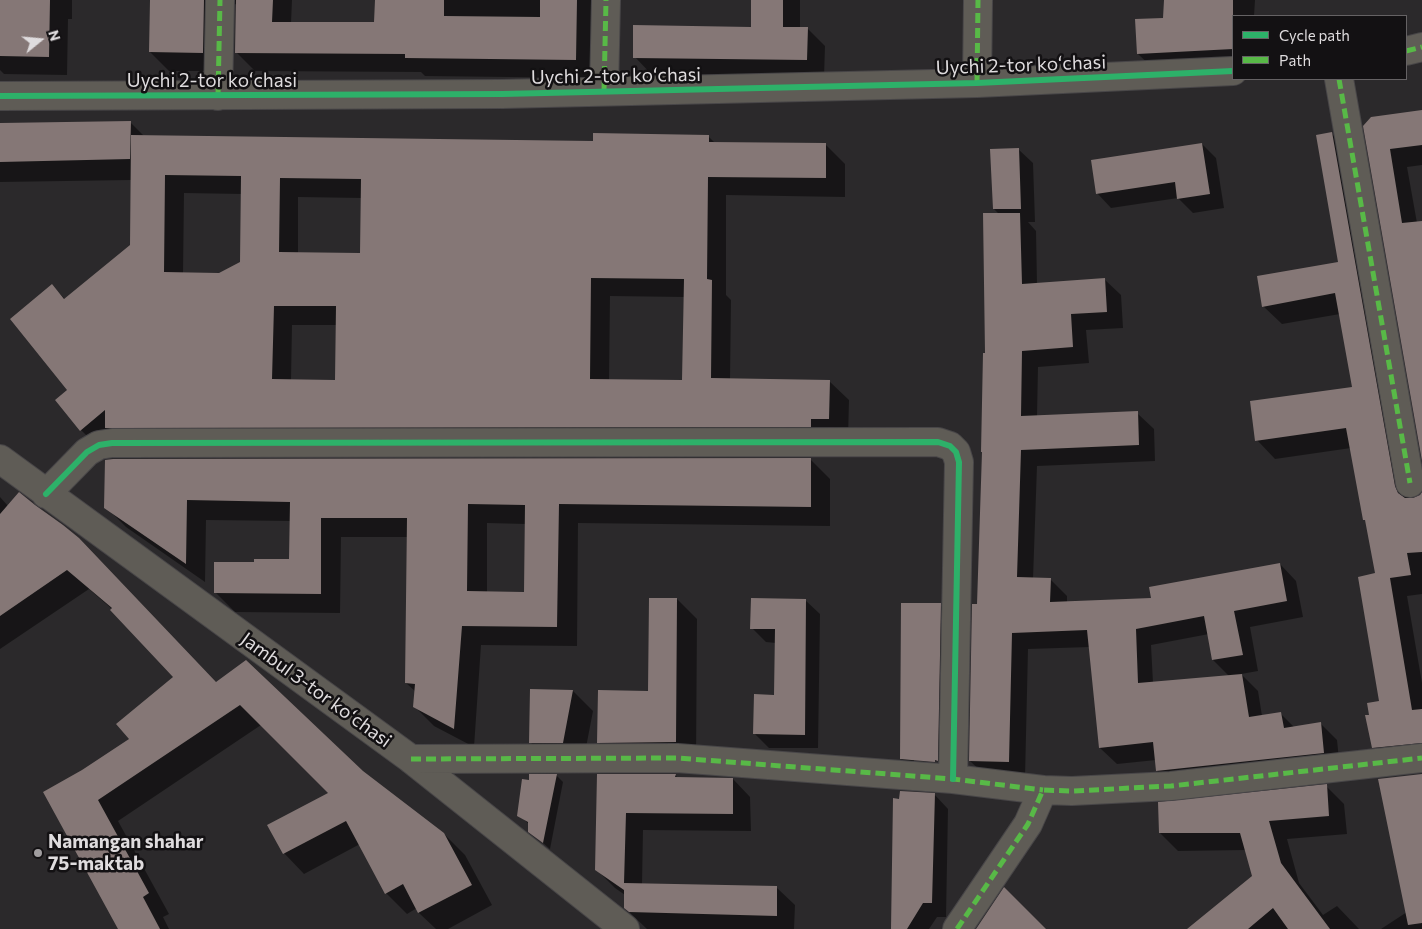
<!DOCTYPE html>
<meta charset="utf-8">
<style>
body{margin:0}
#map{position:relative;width:1422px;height:929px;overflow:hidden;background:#2b292b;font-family:Commissioner,sans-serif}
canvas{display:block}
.legend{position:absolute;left:1232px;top:15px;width:175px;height:65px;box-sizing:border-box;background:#131113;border:1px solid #656264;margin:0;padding:6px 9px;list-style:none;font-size:15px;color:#dfdcde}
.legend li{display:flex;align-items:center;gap:10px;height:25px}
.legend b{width:25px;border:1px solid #656264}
.north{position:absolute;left:15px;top:15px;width:50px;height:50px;-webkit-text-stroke:4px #131113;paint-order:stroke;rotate:73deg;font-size:14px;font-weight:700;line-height:20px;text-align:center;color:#dfdcde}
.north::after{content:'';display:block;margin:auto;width:18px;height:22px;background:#dfdcde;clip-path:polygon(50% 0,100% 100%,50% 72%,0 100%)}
</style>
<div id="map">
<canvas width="1422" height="929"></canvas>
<ul class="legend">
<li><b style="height:6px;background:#2db169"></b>Cycle path</li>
<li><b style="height:6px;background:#58b947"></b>Path</li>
</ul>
<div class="north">N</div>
</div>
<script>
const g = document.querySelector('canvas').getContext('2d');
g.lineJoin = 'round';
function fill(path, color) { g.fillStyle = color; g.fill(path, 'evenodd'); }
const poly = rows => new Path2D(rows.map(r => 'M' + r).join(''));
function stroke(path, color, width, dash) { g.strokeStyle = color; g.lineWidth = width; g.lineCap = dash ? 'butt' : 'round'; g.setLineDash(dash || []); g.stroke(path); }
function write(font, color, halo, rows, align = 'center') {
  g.font = font + ' Commissioner,sans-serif'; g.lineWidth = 5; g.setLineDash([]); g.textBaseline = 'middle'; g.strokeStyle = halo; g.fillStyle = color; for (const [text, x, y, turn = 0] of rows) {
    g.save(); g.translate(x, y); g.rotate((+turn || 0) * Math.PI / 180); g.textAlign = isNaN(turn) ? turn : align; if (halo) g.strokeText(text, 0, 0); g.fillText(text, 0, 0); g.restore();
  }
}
const shadow = poly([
 [0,0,72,0,72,19,68,19,67,75,4,74,0,70],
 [151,0,292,0,291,23,376,24,376,0,596,0,594,78,425,76,421,72,255,71,236,52,237,4,231,5,222,71,169,71,150,52],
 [752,0,800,0,800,28,808,29,825,46,824,77,652,75,635,57,752,28],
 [1165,0,1255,0,1254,16,1233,16,1233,67,1157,72,1138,54,1165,19],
 [1422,112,1422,165,1407,167,1417,223,1422,222,1422,454,1364,126],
 [130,122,144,136,594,142,708,136,715,143,826,145,845,164,845,197,726,195,726,295,731,300,730,380,829,381,849,400,848,438,100,449,81,430,69,390,52,286,65,299,131,246,131,180,0,182,0,125],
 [184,193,242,194,242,263,219,274,183,274],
 [298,197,362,198,361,255,298,254],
 [610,296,684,297,683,382,609,380],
 [292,325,337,325,336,381,291,380],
 [1332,134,1350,152,1412,500,1422,494,1422,594,1407,596,1422,683,1422,762,1391,766,1373,747,1370,716,1381,702,1376,574,1367,522,1364,519,1351,448,1275,459,1257,440,1353,388,1340,314,1282,324,1263,306,1340,263],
 [1202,144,1216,158,1224,208,1193,213,1178,198,1111,208,1097,193],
 [1018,149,1033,163,1035,222,1028,222,1036,231,1037,284,1104,279,1121,295,1123,328,1086,330,1089,363,1038,367,1037,416,1137,413,1154,429,1155,461,1037,466,1033,579,1050,579,1067,596,1067,603,1152,599,1280,564,1296,581,1303,617,1250,627,1258,671,1241,674,1258,691,1262,716,1281,714,1295,728,1321,724,1337,740,1340,769,1173,787,1157,771,1156,760,1117,764,1100,748,1090,647,1028,649,1025,778,987,777,970,761,978,605,987,354,999,214,994,209],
 [1209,634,1213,660,1229,676,1153,683,1151,645],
 [810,459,830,479,830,526,578,523,577,646,481,645,474,747,434,726,414,706,416,692,406,683,408,537,341,537,340,613,235,612,215,592,256,564,291,560,291,521,206,520,205,582,126,527,106,507,106,461],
 [487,523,526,524,525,593,487,593],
 [0,497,8,506,217,683,362,772,444,834,465,855,492,905,448,929,436,929,419,913,417,908,407,914,386,893,360,844,304,874,284,853,330,793,261,725,118,821,169,914,163,917,169,929,120,929,83,771,130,739,175,677,112,609,89,589,0,649],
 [677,599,697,619,696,762,619,763,598,742,649,692],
 [805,600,820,614,818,748,769,748,755,734,776,696,776,643,766,642,752,628],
 [940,605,954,619,951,774,915,773,901,759],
 [914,759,942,761,941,764,914,762],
 [573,691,593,711,583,763,551,763,530,742],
 [556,775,563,782,550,849,529,831,529,824,519,815,530,782],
 [598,775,675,775,678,778,733,779,750,797,751,831,643,830,642,884,777,888,795,905,794,929,647,929,625,908,625,895,615,888,597,870],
 [1422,775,1422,929,1381,929,1407,912],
 [1326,786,1344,804,1347,834,1287,839,1299,883,1323,915,1337,906,1359,929,1189,929,1254,876,1246,850,1178,851,1160,833],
 [934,794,948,809,946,917,937,917,929,929,892,929]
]);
const building = poly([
 [0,0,50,0,49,57,0,56],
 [150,0,204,0,203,53,149,52],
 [236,0,273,0,272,22,374,22,375,0,444,0,444,16,540,17,540,0,577,0,576,60,405,58,405,54,235,53],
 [751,0,783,0,783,27,808,27,807,60,633,58,633,25,751,27],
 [1164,0,1233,0,1233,49,1137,54,1135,19,1163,18],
 [1422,110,1422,145,1390,149,1402,223,1422,221,1422,461,1363,126,1371,117],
 [131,121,130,159,0,162,0,123],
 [1332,132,1395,486,1398,493,1405,498,1413,498,1420,495,1422,492,1422,552,1407,553,1411,575,1390,578,1412,710,1422,709,1422,743,1372,748,1365,715,1369,715,1367,703,1379,701,1358,577,1375,573,1365,520,1363,520,1346,428,1255,441,1250,401,1352,387,1335,293,1262,307,1257,276,1338,262,1316,135],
 [593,133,709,135,709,142,826,143,826,178,708,177,707,279,712,280,711,378,830,380,829,419,811,419,811,427,105,428,105,410,80,431,55,400,67,390,10,319,52,284,64,299,130,245,131,135,593,141],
 [165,175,241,176,240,262,219,273,164,272],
 [280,178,361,179,360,253,279,252],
 [591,278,684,279,682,380,590,379],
 [274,306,336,306,335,380,272,379],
 [1202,143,1210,194,1177,199,1175,182,1096,194,1091,160],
 [1019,148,1021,209,993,209,990,149],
 [983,213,1020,213,1022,284,1105,278,1107,312,1071,314,1073,347,1022,351,1021,416,1138,411,1139,445,1021,450,1017,577,1051,578,1050,602,1151,598,1149,587,1280,563,1287,601,1234,611,1243,655,1212,660,1204,616,1136,629,1138,683,1242,674,1249,717,1281,712,1284,728,1321,722,1324,753,1156,771,1153,742,1099,748,1087,630,1012,633,1009,762,969,761,972,604,977,604,982,452,981,452,983,353,985,353],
 [811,458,811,507,559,504,557,627,462,626,454,729,413,707,415,684,405,683,407,518,321,518,321,594,214,593,214,562,254,562,254,559,289,559,290,502,187,500,186,564,104,508,105,460,113,459],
 [468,504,525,505,524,592,467,591],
 [19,492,35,505,63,525,79,538,216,682,246,660,363,771,444,833,472,885,418,913,403,884,385,894,346,821,283,854,267,825,328,793,240,705,98,800,149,893,143,897,160,929,118,929,43,792,82,770,129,739,116,724,173,677,110,610,112,608,67,570,0,616,0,514],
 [649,598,677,598,676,742,597,743,598,690,648,691],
 [751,598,806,599,805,735,753,734,754,694,774,695,775,629,750,629],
 [901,603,941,603,938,761,935,760,935,762,900,759],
 [530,689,573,690,563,743,529,743],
 [529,774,557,774,543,843,528,832,528,822,517,816,522,779,529,780],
 [597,774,676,774,675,777,733,778,733,814,626,813,624,883,777,886,777,916,629,912,624,908,624,890,595,870],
 [1422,774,1422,923,1408,925,1378,779],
 [1327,784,1329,816,1269,821,1281,863,1330,929,1288,929,1273,908,1248,929,1187,929,1252,876,1240,833,1159,833,1158,802],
 [900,791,935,793,932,903,923,903,907,929,891,929,893,798,899,799],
 [1004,887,1046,929,976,929]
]);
const minor = poly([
 [1406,51,1422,47],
 [1339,79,1410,483],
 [977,83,978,0],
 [604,91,606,0],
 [0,96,502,94,977,83,1233,71],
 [218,96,220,0],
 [0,459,411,759,625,929],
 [46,494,87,452,99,445,112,443,938,442,950,446,956,452,959,462,953,779],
 [411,759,677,758,953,779,1043,790],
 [957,929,1028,824,1043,790,1072,791,1171,786,1422,758]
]);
const quiet = poly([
 [1406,51,1422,47],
 [1339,79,1410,483],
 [977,83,978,0],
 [604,91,606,0],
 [218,96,220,0],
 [411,759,677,758,953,779,1043,790],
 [957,929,1028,824,1043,790,1072,791,1171,786,1422,758]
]);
const cycleway = poly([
 [0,96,502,94,977,83,1233,71],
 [46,494,87,452,99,445,112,443,938,442,950,446,956,452,959,462,953,779]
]);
const markers = [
 [38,853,5,"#a09d9f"]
];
const streetNames = [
 ["Uychi 2-tor koʻchasi",1021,65,-2],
 ["Uychi 2-tor koʻchasi",616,76,-1],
 ["Uychi 2-tor koʻchasi",212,81],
 ["Jambul 3-tor koʻchasi",316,690,36]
];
const poiNames = [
 ["Namangan shahar",48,842],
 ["75-maktab",48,864]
];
fill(shadow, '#0007');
fill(building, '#857776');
stroke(minor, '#484648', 30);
stroke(minor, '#5f5c56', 28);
stroke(quiet, '#58b947', 5, [10, 5]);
stroke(cycleway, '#2db169', 6);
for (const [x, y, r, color] of markers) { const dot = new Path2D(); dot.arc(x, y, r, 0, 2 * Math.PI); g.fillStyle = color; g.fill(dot); stroke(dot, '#131113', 2); }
write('19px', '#dfdcde', '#131113', streetNames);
write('bold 19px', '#dfdcde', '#131113', poiNames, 'left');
</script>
